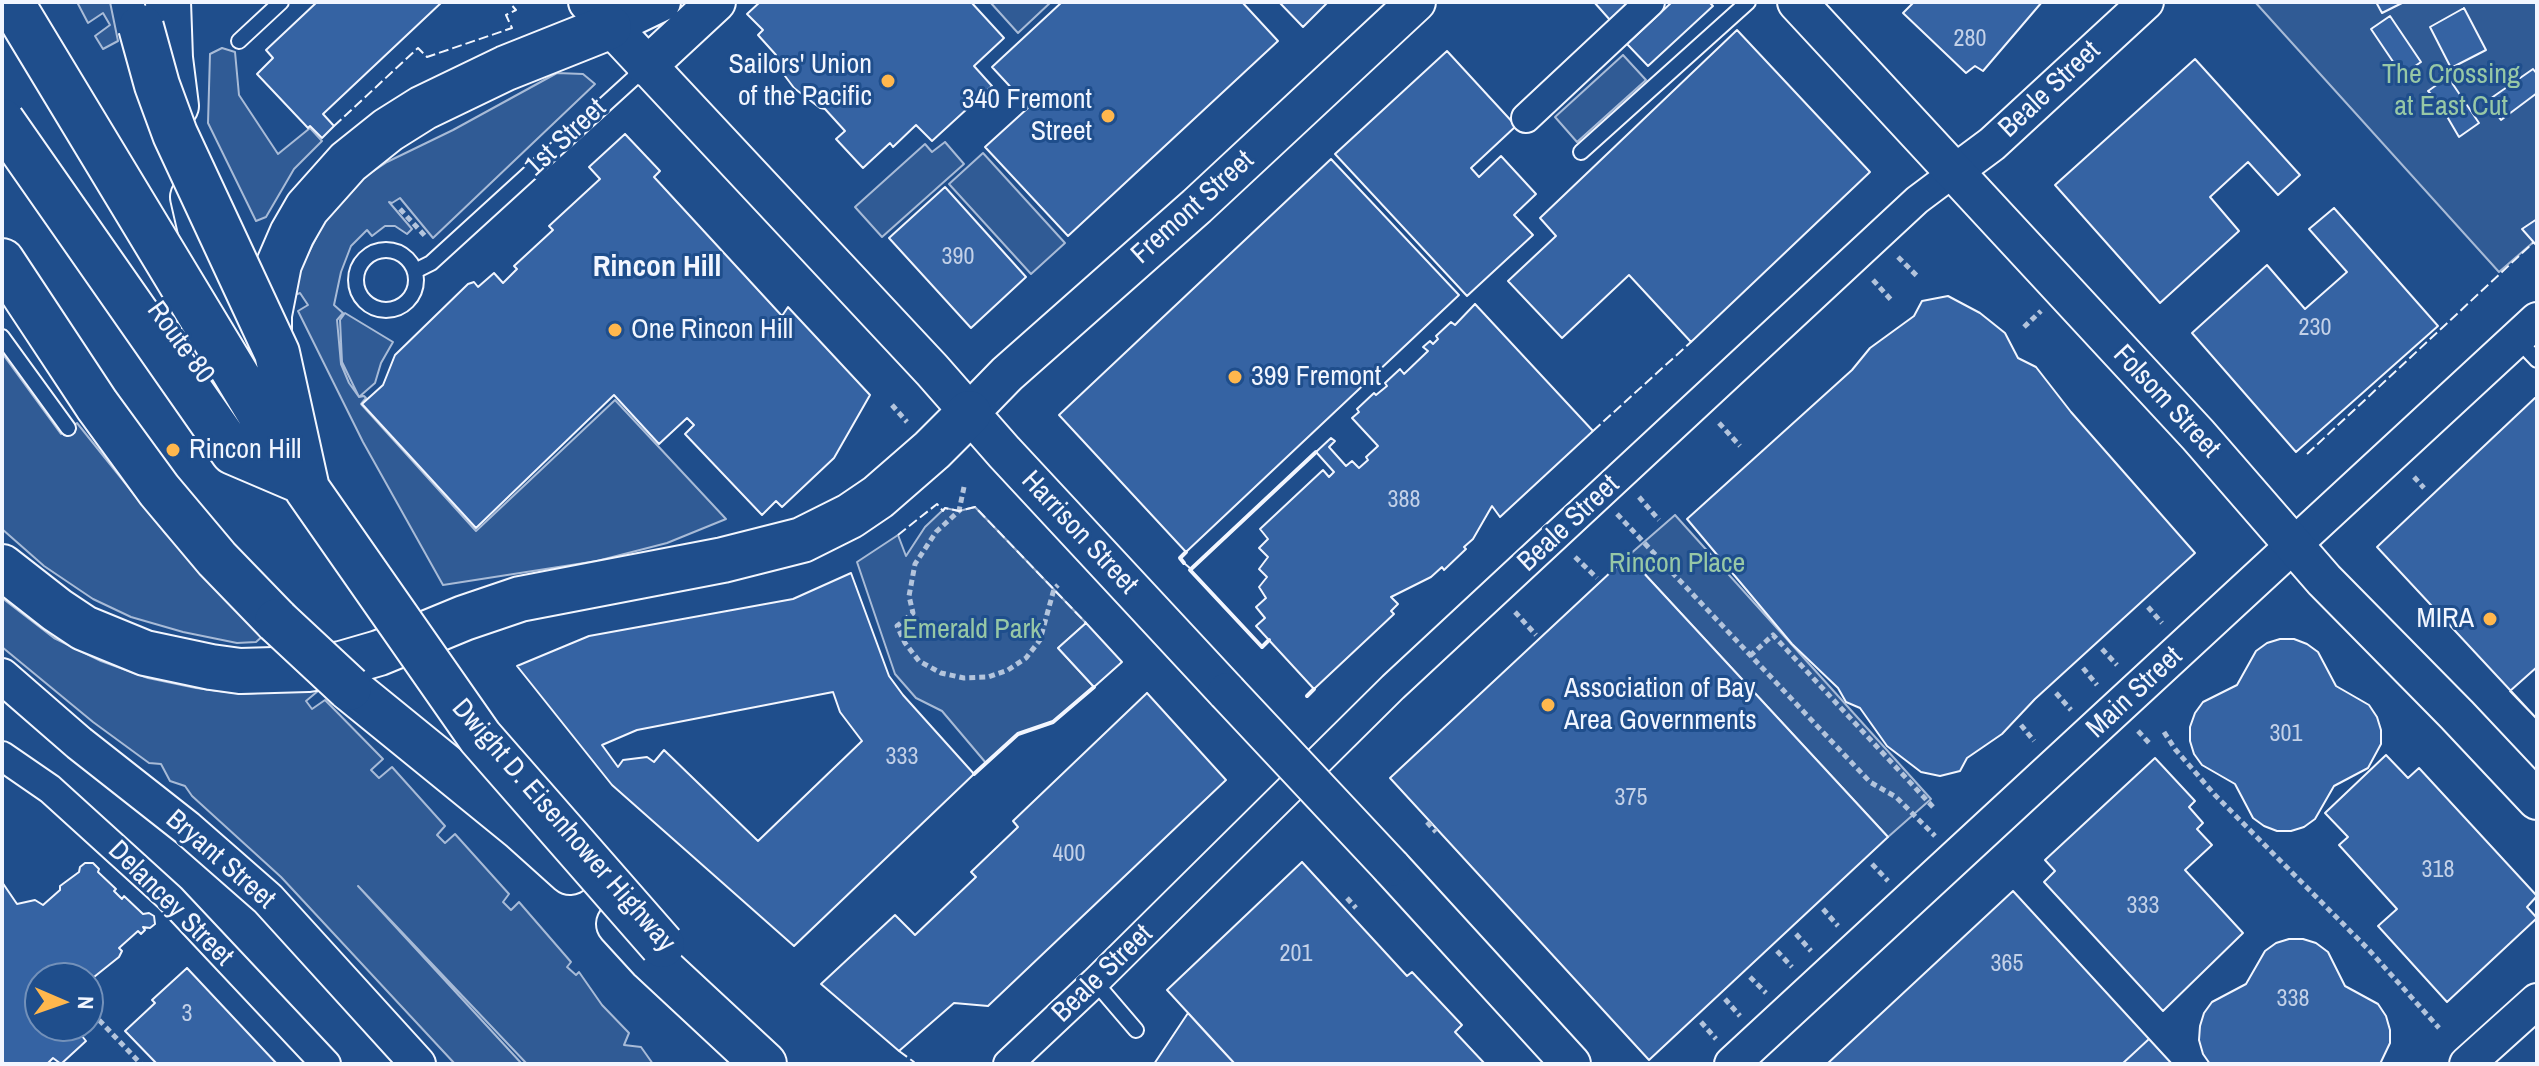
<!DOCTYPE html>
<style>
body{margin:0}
#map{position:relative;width:2539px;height:1066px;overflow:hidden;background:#1f4e8c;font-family:"Archivo Narrow",sans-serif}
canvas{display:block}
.frame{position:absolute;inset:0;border:4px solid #f2f6ff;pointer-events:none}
.north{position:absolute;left:24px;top:962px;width:80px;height:80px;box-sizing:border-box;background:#1f4e8c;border:2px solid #7391ba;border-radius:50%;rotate:92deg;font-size:22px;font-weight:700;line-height:32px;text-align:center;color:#f2f6ff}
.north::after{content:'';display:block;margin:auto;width:28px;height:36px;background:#ffb74d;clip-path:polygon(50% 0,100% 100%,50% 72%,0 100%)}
</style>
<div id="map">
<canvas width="2539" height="1066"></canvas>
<div class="frame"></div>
<div class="north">N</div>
</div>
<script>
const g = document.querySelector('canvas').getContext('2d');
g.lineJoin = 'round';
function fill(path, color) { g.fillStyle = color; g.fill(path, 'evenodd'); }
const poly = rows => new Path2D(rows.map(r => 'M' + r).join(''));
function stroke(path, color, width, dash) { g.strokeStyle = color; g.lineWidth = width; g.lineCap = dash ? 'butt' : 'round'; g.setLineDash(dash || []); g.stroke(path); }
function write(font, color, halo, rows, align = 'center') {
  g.font = font + ' "Archivo Narrow",sans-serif'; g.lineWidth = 6; g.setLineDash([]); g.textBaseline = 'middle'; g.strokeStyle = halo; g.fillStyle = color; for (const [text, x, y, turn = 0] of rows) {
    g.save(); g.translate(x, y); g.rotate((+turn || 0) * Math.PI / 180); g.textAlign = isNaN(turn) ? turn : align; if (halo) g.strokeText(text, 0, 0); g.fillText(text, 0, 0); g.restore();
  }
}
const built = poly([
 [77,2,110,2,118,41,103,49,95,36,110,25,103,13,88,23,77,2],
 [990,2,1051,2,1018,33,990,2],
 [2255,2,2537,2,2537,239,2499,272,2255,2],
 [222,48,235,52,239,95,278,154,310,128,322,141,294,169,266,217,256,221,208,123,210,54,222,48],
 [1623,55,1646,80,1577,142,1555,117,1623,55],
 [557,73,583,74,595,84,433,238,400,198,392,203,389,202,412,229,407,234,395,226,385,226,372,236,367,230,351,246,341,272,334,305,343,313,337,320,341,364,349,383,359,397,342,362,340,320,345,313,393,342,381,363,375,383,359,397,364,396,366,398,361,404,476,531,615,400,726,519,667,543,597,561,443,585,363,442,298,311,308,305,300,293,295,295,295,280,321,228,348,188,387,162,453,130,557,73],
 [945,142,964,164,882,237,855,207,925,144,932,152,945,142],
 [983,153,1065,243,1031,274,949,184,983,153],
 [2,353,61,434,77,423,166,534,264,635,256,642,237,643,183,632,131,617,93,599,44,566,2,529,2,353],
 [975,507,1086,623,1058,648,1094,687,1053,722,1018,734,986,763,942,711,916,698,895,674,857,562,898,535,906,556,925,527,945,508,959,511,975,507],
 [1675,515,1931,799,1888,837,1628,556,1675,515],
 [2,598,54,638,101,661,148,678,196,688,243,694,317,689,318,691,306,701,312,709,325,700,383,759,371,770,379,778,392,767,445,826,437,835,445,843,455,834,509,894,503,902,511,910,519,902,571,962,567,967,576,975,579,972,602,1005,629,1033,624,1045,641,1047,653,1064,527,1064,358,886,522,1064,455,1064,281,877,192,796,185,786,170,781,161,764,149,763,93,722,2,647,2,598]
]);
const building = poly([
 [317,2,442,2,323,114,334,126,322,138,310,126,308,128,257,74,273,58,266,50,317,2],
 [760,2,971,2,1004,38,974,66,992,86,932,141,916,125,893,147,890,143,863,168,836,139,845,131,825,109,820,108,794,88,776,64,774,57,776,55,758,35,763,30,747,14,760,2],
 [1062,2,1242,2,1278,41,1068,236,985,147,1029,107,992,67,1062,2],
 [1279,2,1328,2,1303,27,1279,2],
 [1594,2,1628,2,1610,20,1594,2],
 [1672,2,1709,2,1713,6,1648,66,1627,44,1672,2],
 [1914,2,2042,2,1983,71,1975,66,1966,73,1903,13,1914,2],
 [2376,2,2404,2,2382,13,2376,2],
 [2464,8,2486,50,2451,68,2430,27,2464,8],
 [2390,16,2421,62,2402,75,2371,29,2390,16],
 [1737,30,1870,172,1691,342,1629,275,1562,338,1508,281,1556,236,1540,218,1737,30],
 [1447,51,1516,126,1471,168,1479,177,1501,156,1536,194,1514,215,1533,235,1467,296,1335,154,1447,51],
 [2195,59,2300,175,2278,195,2248,162,2210,197,2239,231,2160,303,2055,185,2195,59],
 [2533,69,2537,74,2537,93,2501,120,2487,101,2533,69],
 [2448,77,2479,123,2459,137,2438,101,2428,91,2448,77],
 [625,134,660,171,654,177,782,316,788,307,870,395,834,458,782,507,776,501,762,515,685,434,694,425,687,418,659,444,614,395,476,528,362,404,383,385,395,355,468,284,474,282,478,287,494,273,503,283,517,269,514,266,553,230,549,226,600,179,589,167,625,134],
 [1331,159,1459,295,1186,552,1059,415,1331,159],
 [945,187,1026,277,971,328,889,238,945,187],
 [2334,208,2438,326,2296,452,2192,333,2267,265,2305,309,2347,272,2309,229,2334,208],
 [2537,219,2537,246,2522,229,2537,219],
 [1948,296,1980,313,2005,333,2018,358,2036,367,2071,412,2195,553,2035,699,2002,734,1967,758,1960,771,1940,776,1921,772,1887,746,1860,708,1846,702,1838,688,1792,644,1687,519,1852,370,1870,348,1914,316,1922,301,1948,296],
 [1475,304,1593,431,1500,517,1492,506,1473,539,1464,547,1466,549,1444,570,1442,567,1431,577,1391,597,1398,604,1391,611,1394,614,1314,689,1256,626,1265,618,1256,607,1266,598,1259,587,1267,577,1259,569,1268,557,1259,548,1268,539,1260,529,1323,470,1329,477,1334,472,1316,452,1331,438,1335,441,1329,447,1346,466,1352,461,1359,468,1368,460,1366,457,1378,446,1352,418,1359,412,1357,409,1374,393,1376,395,1387,386,1385,383,1400,369,1404,374,1428,351,1423,347,1430,341,1433,344,1438,339,1436,336,1451,322,1455,325,1475,304],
 [2536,397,2537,399,2537,719,2377,547,2536,397],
 [1628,556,1888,837,1649,1060,1390,778,1628,556],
 [851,573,889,676,903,695,974,774,794,946,612,785,517,666,589,636,793,599,851,573],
 [833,692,840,712,862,741,758,841,664,750,654,762,647,757,623,760,618,767,602,745,637,730,833,692],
 [1086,623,1122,662,1094,687,1058,648,1086,623],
 [2280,639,2294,639,2307,644,2318,652,2336,686,2369,705,2377,717,2381,730,2381,744,2368,768,2334,786,2315,819,2304,827,2291,831,2277,831,2264,826,2253,818,2235,784,2202,765,2194,754,2190,741,2190,727,2195,713,2203,702,2237,685,2256,651,2267,643,2280,639],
 [2537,667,2537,719,2510,691,2537,667],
 [1147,693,1226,780,988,1006,954,1003,899,1051,821,984,895,915,915,935,976,877,971,872,1018,827,1013,821,1147,693],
 [2386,755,2408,778,2419,768,2537,896,2527,907,2537,918,2447,1002,2378,926,2397,909,2339,845,2348,837,2325,813,2386,755],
 [2155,758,2195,801,2189,807,2203,823,2197,829,2212,845,2185,870,2243,933,2163,1011,2044,882,2055,871,2045,860,2155,758],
 [1302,862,1407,976,1412,972,1462,1025,1455,1032,1485,1064,1235,1064,1167,990,1302,862],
 [85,863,93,863,99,869,98,872,116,889,114,891,122,899,124,896,143,914,149,913,154,916,155,924,150,928,143,927,145,930,141,934,138,931,119,948,122,951,119,957,89,981,88,978,40,978,40,1026,74,1026,86,1041,61,1064,53,1058,47,1064,5,1064,2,1061,2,882,17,904,35,900,43,905,60,890,60,886,79,872,80,867,85,863],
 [2013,891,2149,1039,2122,1064,1827,1064,2013,891],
 [2289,939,2303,939,2316,943,2328,952,2345,986,2378,1004,2386,1016,2390,1030,2390,1043,2380,1064,2210,1064,2203,1054,2199,1040,2200,1026,2204,1013,2212,1002,2246,984,2265,951,2276,943,2289,939],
 [187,968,277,1064,157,1064,128,1034,125,1031,155,1003,152,1000,187,968],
 [1188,1013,1209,1036,1235,1064,1154,1064,1188,1013],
 [2149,1039,2172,1064,2122,1064,2149,1039]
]);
const path = poly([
 [400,209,426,237],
 [1898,257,1919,278],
 [1873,280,1893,302],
 [2024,327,2041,311],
 [892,405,907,422],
 [1719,423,1740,446],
 [2414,477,2424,488],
 [964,487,959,511,936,532,915,564,909,596,913,613,897,626,905,643,919,661,941,673,964,678,988,677,1008,670,1026,658,1040,640,1054,589,1058,585],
 [1639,497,1659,520],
 [1617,514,1870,782,1896,797,1935,836],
 [1575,557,1597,578],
 [2148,607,2162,623],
 [1515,612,1536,635],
 [2102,649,2117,665],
 [1750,656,1773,635,1933,807],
 [2083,668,2097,685],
 [2056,693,2071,710],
 [2021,725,2034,741],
 [2138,731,2151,745],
 [2164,732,2175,749,2215,795,2369,950,2439,1028],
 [1427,822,1436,832],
 [1872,864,1888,881],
 [1347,898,1356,908],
 [1823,909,1838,926],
 [1796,934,1811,951],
 [1777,951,1792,967],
 [1750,977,1766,993],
 [1725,999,1740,1016],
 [99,1020,141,1064],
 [1701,1022,1716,1039]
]);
const service = poly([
 [239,41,281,2],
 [1581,152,1748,2],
 '356 280a30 30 0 1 1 60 0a30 30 0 1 1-60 0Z',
 [415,271,431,263,646,67],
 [2,337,68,428],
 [2517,339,2537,360],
 [1095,982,1136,1030]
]);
const minor = poly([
 [1526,118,1650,2],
 [2,756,50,789,170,898,326,1064],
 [1008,1064,1095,982,1393,687,1917,200,1953,173]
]);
const tertiary = poly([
 [1953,173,1992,144,2146,2],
 [2,676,79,743,187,828,268,899,418,1064],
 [1732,1064,2537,320],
 [2467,1064,2537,1001]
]);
const secondary = poly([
 [588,2,932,370,1004,452,1227,692],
 [1797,2,2198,435,2324,580,2457,715,2537,800],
 [609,27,661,2],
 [646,67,716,2],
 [969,413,1007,374,1197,206,1416,2],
 [1391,867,1571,1064]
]);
const motorway = poly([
 [168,2,170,58,176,106],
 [193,197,204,245,246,373],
 [2,261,97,405,159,490,217,559,277,621],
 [269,351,269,315,279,264,292,234,307,208,348,162,388,130,423,108,506,68,609,27],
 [2,567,57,610,84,628,145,653,211,667,240,671,308,669,341,664,379,653,464,618,520,599,723,560,802,540,850,516,878,497,932,450,969,413],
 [349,688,521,828,570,872],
 [619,924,651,959,764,1064]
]);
const secondaryBridge = poly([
 [1227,692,1391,867]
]);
const motorwayBridge = poly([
 [11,2,289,462],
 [141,27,157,85,175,134,277,353,307,489,480,737,662,945],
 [2,121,233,452,301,481],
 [277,621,349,688]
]);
const fence = poly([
 [334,126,418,48,427,57,512,28,506,15,516,10,509,2],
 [1593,431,1691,342],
 [2307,454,2534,242],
 [898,535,937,504,943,511,945,508,959,511,975,507,1086,623],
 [1184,563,1191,569],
 [899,1051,914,1062,912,1064]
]);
const wall = poly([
 [1184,563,1180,558,1186,552],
 [1269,640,1262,647,1190,570,1316,452],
 [1307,696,1314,689],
 [974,774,1018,734,1053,722,1094,687]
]);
const markers = [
 [888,81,8,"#ffb74d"],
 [1108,116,8,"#ffb74d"],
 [615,330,8,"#ffb74d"],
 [1235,377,8,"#ffb74d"],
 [173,450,8,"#ffb74d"],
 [2490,619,8,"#ffb74d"],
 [1548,705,8,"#ffb74d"]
];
const numberNames = [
 ["280",1970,40],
 ["390",958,258],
 ["230",2315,329],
 ["388",1404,501],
 ["301",2286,735],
 ["333",902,758],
 ["375",1631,799],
 ["400",1069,855],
 ["318",2438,871],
 ["333",2143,907],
 ["201",1296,955],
 ["365",2007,965],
 ["338",2293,1000],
 ["3",187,1015]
];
const poiNames = [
 ["Sailors' Union",872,65,"right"],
 ["of the Pacific",872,97,"right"],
 ["340 Fremont",1092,100,"right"],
 ["Street",1092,132,"right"],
 ["One Rincon Hill",631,330],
 ["399 Fremont",1251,377],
 ["Rincon Hill",189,450],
 ["MIRA",2474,619,"right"],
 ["Association of Bay",1564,689],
 ["Area Governments",1564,721]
];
const parkNames = [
 ["The Crossing",2451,75],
 ["at East Cut",2451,107],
 ["Rincon Place",1677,564],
 ["Emerald Park",972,630]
];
const streetNames = [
 ["Beale Street",2050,90,-43],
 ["1st Street",566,138,-43],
 ["Fremont Street",1193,208,-42],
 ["Route 80",180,343,54],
 ["Folsom Street",2166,402,47],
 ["Beale Street",1569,524,-43],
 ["Harrison Street",1079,533,47],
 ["Main Street",2135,693,-43],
 ["Dwight D. Eisenhower Highway",563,826,49],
 ["Bryant Street",220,860,41],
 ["Delancey Street",170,904,45],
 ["Beale Street",1103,974,-44]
];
const neighbourhoodNames = [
 ["Rincon Hill",657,268]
];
fill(built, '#305b95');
stroke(built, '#a8bbd7', 2);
fill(building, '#3563a3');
stroke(building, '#f2f6ff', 2);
stroke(service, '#f2f6ff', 18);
stroke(minor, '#f2f6ff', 32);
stroke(tertiary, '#f2f6ff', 38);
stroke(secondary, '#f2f6ff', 42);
stroke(motorway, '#f2f6ff', 48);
stroke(path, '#b3c4dc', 5, [6, 4]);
stroke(service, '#1f4e8c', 14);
stroke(minor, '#1f4e8c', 28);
stroke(tertiary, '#1f4e8c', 34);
stroke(secondary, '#1f4e8c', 38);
stroke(motorway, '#1f4e8c', 44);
stroke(secondaryBridge, '#f2f6ff', 42, []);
stroke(motorwayBridge, '#f2f6ff', 48, []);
stroke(secondaryBridge, '#1f4e8c', 38);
stroke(motorwayBridge, '#1f4e8c', 44);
stroke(fence, '#f2f6ff', 2, [10, 4]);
stroke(wall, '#f2f6ff', 4);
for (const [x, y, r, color] of markers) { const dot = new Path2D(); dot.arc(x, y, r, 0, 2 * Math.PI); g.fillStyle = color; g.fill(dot); stroke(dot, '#1f4e8c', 3); }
write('24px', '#c3d1e8', null, numberNames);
write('28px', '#f2f6ff', '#1f4e8c', poiNames, 'left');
write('28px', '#97c8a6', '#1f4e8c', parkNames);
write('28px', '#f2f6ff', '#1f4e8c', streetNames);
write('bold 30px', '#f2f6ff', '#1f4e8c', neighbourhoodNames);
</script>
